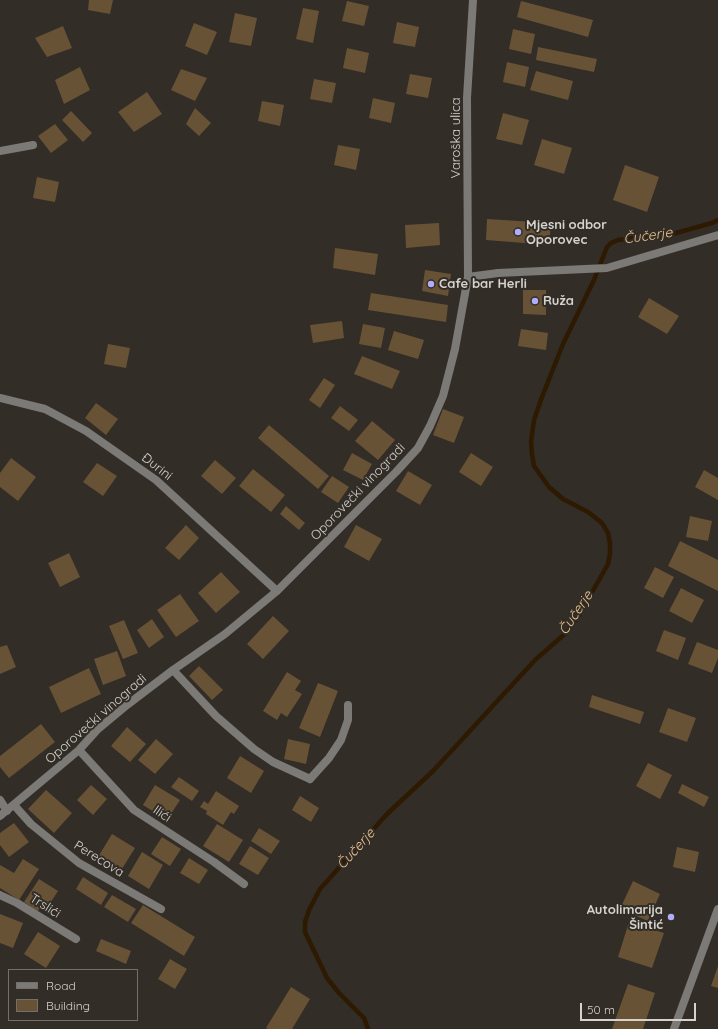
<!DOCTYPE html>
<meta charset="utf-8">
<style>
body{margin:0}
#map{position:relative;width:718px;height:1029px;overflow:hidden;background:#322d27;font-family:Quicksand,sans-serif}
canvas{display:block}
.legend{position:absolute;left:8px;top:969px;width:130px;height:52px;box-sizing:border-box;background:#322d27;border:1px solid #746f6a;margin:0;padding:5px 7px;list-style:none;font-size:12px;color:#d6d3cf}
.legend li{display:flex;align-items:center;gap:8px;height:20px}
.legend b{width:20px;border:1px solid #746f6a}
.scale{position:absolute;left:580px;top:1003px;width:116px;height:18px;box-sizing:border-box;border:2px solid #d6d3cf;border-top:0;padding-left:5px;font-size:12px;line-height:14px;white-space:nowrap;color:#d6d3cf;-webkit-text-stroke:3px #322d27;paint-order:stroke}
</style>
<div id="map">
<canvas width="718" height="1029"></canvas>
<ul class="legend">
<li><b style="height:5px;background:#7c7a76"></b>Road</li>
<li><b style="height:11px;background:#675235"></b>Building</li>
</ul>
<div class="scale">50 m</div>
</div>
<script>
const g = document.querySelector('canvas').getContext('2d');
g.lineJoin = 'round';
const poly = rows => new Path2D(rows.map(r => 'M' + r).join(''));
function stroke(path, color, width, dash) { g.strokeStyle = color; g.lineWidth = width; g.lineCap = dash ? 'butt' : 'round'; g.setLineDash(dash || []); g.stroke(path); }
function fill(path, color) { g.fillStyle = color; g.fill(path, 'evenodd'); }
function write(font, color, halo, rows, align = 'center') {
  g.font = font + ' Quicksand,sans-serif'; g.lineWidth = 4; g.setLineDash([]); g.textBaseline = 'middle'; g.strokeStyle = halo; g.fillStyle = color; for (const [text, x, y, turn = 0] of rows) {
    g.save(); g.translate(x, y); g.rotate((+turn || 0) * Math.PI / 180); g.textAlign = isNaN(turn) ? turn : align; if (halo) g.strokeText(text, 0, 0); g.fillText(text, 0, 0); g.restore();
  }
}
const stream = poly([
 [368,1029,364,1018,339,993,327,978,305,932,305,922,309,910,320,889,387,814,433,771,535,660,567,632,578,617,608,564,610,554,610,543,608,533,602,523,588,512,563,499,549,487,534,466,532,454,531,442,534,420,542,397,563,344,594,280,607,247,611,243,618,240,676,233,712,223,718,220]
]);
const building = poly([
 [89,0,113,0,110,14,88,10],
 [347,1,369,6,364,26,342,21],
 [521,1,593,20,588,37,517,17],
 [303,8,319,11,313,43,296,39],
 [235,13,257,18,251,46,229,42],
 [397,22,419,27,415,47,393,43],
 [194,23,217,32,207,55,185,46],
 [63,26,72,48,47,57,35,38],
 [513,29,535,34,531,54,509,49],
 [538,47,597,59,594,72,536,60],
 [347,48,369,53,365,73,343,68],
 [507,62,529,67,525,87,503,82],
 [80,67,90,90,64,104,55,80],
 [181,69,207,78,195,101,171,90],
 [536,71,573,81,568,100,530,90],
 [410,74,432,78,428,98,406,94],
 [314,79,336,83,332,103,310,99],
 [147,92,162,114,134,132,118,112],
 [373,98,395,103,391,123,369,118],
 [262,101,284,105,280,126,258,121],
 [195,108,211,123,199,136,186,124],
 [71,111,92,133,83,142,62,120],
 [503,113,529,120,522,145,496,139],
 [55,124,68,140,51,153,38,136],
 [542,139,572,148,564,174,534,165],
 [338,145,360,149,356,170,334,165],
 [625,165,659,177,647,212,613,200],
 [37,177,59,182,55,202,33,198],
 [487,219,551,223,549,245,486,240],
 [439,223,440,245,406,248,405,225],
 [335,248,378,254,375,275,333,268],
 [425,270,451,274,448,296,422,291],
 [523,290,546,290,546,315,523,314],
 [371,293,448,305,446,322,368,310],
 [649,298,679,316,667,334,638,317],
 [342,321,344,338,313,343,310,325],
 [363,324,385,328,381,348,359,344],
 [521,329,548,333,546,350,518,346],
 [394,331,424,340,418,359,388,350],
 [108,344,130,348,126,368,104,364],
 [362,356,400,371,392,389,354,374],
 [324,378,335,385,320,408,309,400],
 [96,403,118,419,106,435,85,418],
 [340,406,358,420,349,431,331,418],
 [443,409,464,417,454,443,433,435],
 [372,421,395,440,378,460,355,441],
 [269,425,329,476,318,489,258,438],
 [352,453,372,464,363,480,343,470],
 [471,453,493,467,481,486,459,472],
 [11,458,36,477,18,501,0,487,0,473],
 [215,460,236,478,222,494,201,476],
 [97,463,117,476,103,496,83,482],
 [253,469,285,495,271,512,239,486],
 [704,470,718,478,718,500,695,487],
 [408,471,432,485,420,505,396,491],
 [332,476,349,487,338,503,321,492],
 [286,506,305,523,299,530,280,514],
 [690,516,712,521,708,541,686,537],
 [186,525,199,538,179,560,165,548],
 [356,525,382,539,369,561,344,547],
 [680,541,718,560,718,591,668,566],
 [69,553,80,577,60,587,48,563],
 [655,567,674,577,663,598,644,588],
 [221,572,240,592,216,613,198,593],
 [681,588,704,600,692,623,669,611],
 [180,594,199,621,176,637,157,610],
 [273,616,289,631,263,659,247,644],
 [152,619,164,637,149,648,137,630],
 [124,620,138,653,123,659,109,626],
 [664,630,686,638,678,660,656,651],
 [697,642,718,650,718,658,712,673,688,664],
 [7,645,16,667,0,674,0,647],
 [117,651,126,676,103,685,94,659],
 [199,666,223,690,212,700,189,676],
 [89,668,101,694,61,713,49,687],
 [287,672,301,681,295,690,302,694,287,717,281,713,277,720,263,711],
 [318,683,338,691,320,737,299,728],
 [592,695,644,712,640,724,589,707],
 [668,708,696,718,687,742,659,732],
 [41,724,55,742,9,778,0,767,0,756],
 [127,727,146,744,130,762,111,746],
 [156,739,173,754,155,774,138,760],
 [288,739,310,744,306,764,284,759],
 [240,756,264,771,251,793,227,778],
 [648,763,672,775,660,799,636,786],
 [179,777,199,791,192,801,171,787],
 [682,784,709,797,704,807,678,793],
 [91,785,107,799,93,815,77,800],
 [155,785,180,800,167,820,143,805],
 [46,790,72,813,54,833,28,809],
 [216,791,239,806,234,814,231,812,223,825,206,814,207,811,200,807,204,801,208,804],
 [300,796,319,808,311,822,292,810],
 [14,823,29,842,9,857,0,845,0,833],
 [217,824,243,840,229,862,203,846],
 [259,828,280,841,271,854,251,841],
 [112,834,135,848,120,872,98,857],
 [162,837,181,849,170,866,151,854],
 [250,846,269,858,258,875,239,864],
 [677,847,699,852,695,872,673,867],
 [142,852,163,865,149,889,128,876],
 [189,858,208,870,199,884,180,873],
 [23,859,39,869,19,900,0,888,0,865,14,873],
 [83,877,108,893,101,905,76,889],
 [39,879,58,891,45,911,40,908,38,911,24,902],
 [633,881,660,894,648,921,620,909],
 [112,895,136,909,128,922,104,907],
 [143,905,195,937,184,956,131,923],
 [0,914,23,923,13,948,0,943],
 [629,922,664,933,652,968,618,957],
 [38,932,60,946,46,968,24,954],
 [101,939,131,951,126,964,96,951],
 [170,959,187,969,175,989,158,979],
 [718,966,718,988,711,986],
 [628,984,655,993,643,1029,612,1029],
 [291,987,310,999,292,1029,268,1029,266,1028]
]);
const service = poly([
 [310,779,329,758,341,740,348,720,348,705]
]);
const minor = poly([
 [0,151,33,145],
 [468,277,467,98,473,0],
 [0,398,45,409,86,431,156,480,277,591],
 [173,670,216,716,254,749,273,762,310,779],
 [79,750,134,810,214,862,244,884],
 [0,800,7,811],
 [14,805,31,824,79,863,161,909],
 [0,816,79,750,97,730,127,705,173,670,225,634,277,591,396,472,418,448,430,426,443,396,455,349,468,277,498,273,607,268,718,235],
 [0,895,17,903,76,939]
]);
const tertiary = poly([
 [674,1029,718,909]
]);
const markers = [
 [518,232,4,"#afaefa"],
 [431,284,4,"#afaefa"],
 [535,301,4,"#afaefa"],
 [671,917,4,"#afaefa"]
];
const streetNames = [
 ["Varoška ulica",456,138,-90],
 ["Đurini",157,467,38],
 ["Oporovečki vinogradi",358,492,-46],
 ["Oporovečki vinogradi",96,719,-41],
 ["Ilići",162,814,34],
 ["Perecova",99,859,32],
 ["Trslići",45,906,32]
];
const poiNames = [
 ["Mjesni odbor",526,225],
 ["Oporovec",526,240],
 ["Cafe bar Herli",439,284],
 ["Ruža",543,301],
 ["Autolimarija",663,910,"right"],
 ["Šintić",663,925,"right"]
];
const waterNames = [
 ["Čučerje",648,236,-8],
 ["Čučerje",576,613,-56],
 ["Čučerje",356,849,-48]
];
stroke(stream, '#2d1a00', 4.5);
fill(building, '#675235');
stroke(service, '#7c7a76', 8);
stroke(minor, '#7c7a76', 8);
stroke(tertiary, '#7c7a76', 8);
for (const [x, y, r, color] of markers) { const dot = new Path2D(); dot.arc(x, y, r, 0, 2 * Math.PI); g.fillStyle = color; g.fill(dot); stroke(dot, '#322d27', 1.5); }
write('13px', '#d6d3cf', '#322d27', streetNames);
write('bold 13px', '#d6d3cf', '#322d27', poiNames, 'left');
write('italic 14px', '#ecc591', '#322d27', waterNames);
</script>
